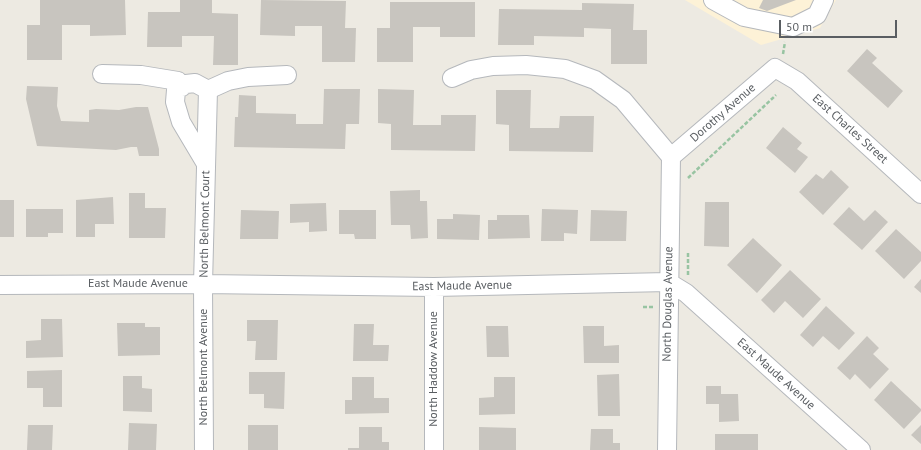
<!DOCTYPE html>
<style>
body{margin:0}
#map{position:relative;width:921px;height:450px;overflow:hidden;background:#edeae2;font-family:"PT Sans",sans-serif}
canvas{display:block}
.scale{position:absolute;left:779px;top:20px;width:118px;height:18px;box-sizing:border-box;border:2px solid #5a5e62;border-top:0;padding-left:5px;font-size:12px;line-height:14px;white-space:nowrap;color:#5a5e62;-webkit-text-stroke:3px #fff;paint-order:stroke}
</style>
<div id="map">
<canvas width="921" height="450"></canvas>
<div class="scale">50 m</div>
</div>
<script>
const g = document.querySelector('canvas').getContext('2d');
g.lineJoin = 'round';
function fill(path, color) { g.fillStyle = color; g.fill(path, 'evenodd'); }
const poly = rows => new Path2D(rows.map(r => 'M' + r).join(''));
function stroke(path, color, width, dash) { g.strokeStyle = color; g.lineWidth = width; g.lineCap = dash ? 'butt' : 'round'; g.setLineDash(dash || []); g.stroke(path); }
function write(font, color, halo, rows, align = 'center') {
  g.font = font + ' "PT Sans",sans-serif'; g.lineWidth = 3; g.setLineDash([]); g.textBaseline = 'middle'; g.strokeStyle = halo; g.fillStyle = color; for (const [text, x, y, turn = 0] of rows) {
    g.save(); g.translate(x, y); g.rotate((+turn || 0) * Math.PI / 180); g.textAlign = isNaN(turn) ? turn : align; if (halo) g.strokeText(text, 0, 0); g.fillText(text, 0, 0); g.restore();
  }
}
const commercial = poly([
 [685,0,836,0,820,28,761,45]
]);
const building = poly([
 [40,0,125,0,126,35,90,36,90,25,62,25,62,60,27,60,27,25,40,25],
 [180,0,212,0,212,13,238,14,238,65,213,65,214,36,182,36,182,47,147,47,148,12,180,12],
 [261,0,346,1,345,28,356,28,355,62,322,62,322,26,295,26,295,36,260,35],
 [763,0,796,0,767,11,759,8],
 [390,2,475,2,475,37,440,37,440,27,413,27,413,62,377,62,377,28,390,28],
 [582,3,634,4,633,30,647,30,647,64,611,64,611,29,584,28,584,37,534,36,534,45,498,45,499,9,582,10],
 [867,49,877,58,872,63,903,91,888,108,847,71],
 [27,86,58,87,57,106,61,121,89,122,89,110,96,109,119,110,136,107,148,107,159,149,159,156,139,156,137,147,131,147,116,150,37,146,26,99],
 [324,89,360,89,359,124,346,124,345,149,234,147,235,117,238,117,239,95,256,96,256,113,296,114,296,124,323,124],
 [378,89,414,90,413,125,441,125,441,115,476,115,475,151,391,150,391,124,378,123],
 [496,90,531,90,530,128,559,128,560,116,594,116,593,152,509,151,509,125,496,124],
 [783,127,802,143,797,149,808,157,795,173,766,148],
 [831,170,849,187,823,215,799,192,816,174,823,179],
 [420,190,420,201,427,201,428,238,411,239,410,225,391,225,390,191],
 [129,193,145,193,145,208,166,208,165,238,129,238],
 [113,197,114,224,95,224,95,237,76,237,76,200],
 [0,200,14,200,14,237,0,237],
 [705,202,729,202,729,247,704,246],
 [326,203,327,231,309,232,309,222,290,223,290,204],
 [849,207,864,221,875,210,888,222,862,250,833,224],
 [26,209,63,209,63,233,48,233,48,237,26,237],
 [542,209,578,210,577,234,564,233,564,241,541,241],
 [241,210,279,211,278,239,240,239],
 [339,210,376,210,376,239,355,239,354,234,339,234],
 [591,210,627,211,626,241,590,241],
 [453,214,480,215,479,240,437,239,437,219,453,219],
 [497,215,529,215,530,238,488,239,488,220,497,220],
 [896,229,921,252,921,261,904,279,875,251],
 [753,238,782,265,757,293,727,265],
 [790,270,821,299,803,318,785,301,774,313,761,300],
 [921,279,921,293,914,287],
 [826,306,855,333,839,350,823,336,813,347,800,335],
 [41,319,62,319,63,357,26,358,26,341,41,340],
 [247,320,278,320,277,360,255,360,256,341,247,341],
 [117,323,145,323,145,327,160,327,160,355,118,356],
 [354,324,374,324,373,345,389,345,388,361,353,361],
 [486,326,508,326,509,357,487,357],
 [583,326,604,326,604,346,619,345,619,363,584,363],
 [867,336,879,348,873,354,889,369,870,389,855,374,850,380,837,368],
 [62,370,62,407,43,407,43,388,27,388,27,371],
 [249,372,285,372,284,409,264,408,264,394,249,394],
 [619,374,620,416,598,416,597,375],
 [123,376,142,376,142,388,152,389,152,412,123,411],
 [352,377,374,377,374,398,389,398,389,413,345,414,345,400,352,400],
 [494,377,515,377,515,414,479,415,479,398,494,397],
 [891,381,921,409,921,411,904,429,874,400],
 [706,386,721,386,721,394,738,394,739,421,719,422,719,404,706,404],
 [129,423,157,424,156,450,128,450],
 [28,425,53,425,52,450,27,450],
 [248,425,278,425,278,450,248,450],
 [921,425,921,444,911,435],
 [359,427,382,427,382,442,389,442,389,450,348,450,348,448,359,448],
 [479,427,516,428,516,450,479,450],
 [591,429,613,429,613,443,620,443,620,450,590,450],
 [715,434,758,434,758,450,715,450]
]);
const path = poly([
 [783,54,785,42],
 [688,178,776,95],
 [688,253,688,276],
 [643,307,653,307]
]);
const minor = poly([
 [713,0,744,17,793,27,817,15,824,0],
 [102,74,141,75,178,81,182,87],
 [452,78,471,70,493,66,526,65,565,69,595,80,623,100,671,157],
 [208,90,228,81,248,77,287,75],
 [671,157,775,68,797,81,921,194],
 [0,285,203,284,434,287,668,282,686,293,861,450],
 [434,287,434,450],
 [204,450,203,284,208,90,195,83,186,84,176,90,175,102,181,122,206,164],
 [667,450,671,157]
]);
const streetNames = [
 ["Dorothy Avenue",723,113,-41],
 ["East Charles Street",850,129,42],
 ["North Belmont Court",205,224,-89],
 ["East Maude Avenue",138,284],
 ["East Maude Avenue",462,286,-1],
 ["North Douglas Avenue",668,304,-89],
 ["North Belmont Avenue",204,367,-90],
 ["North Haddow Avenue",434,369,-90],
 ["East Maude Avenue",776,374,42]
];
fill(commercial, '#fdf2d7');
fill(building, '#c8c5bf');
stroke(minor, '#b5b8bc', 20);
stroke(path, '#98c4a2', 2.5, [4, 2]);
stroke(minor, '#fff', 18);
write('12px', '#5a5e62', '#fff', streetNames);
</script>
